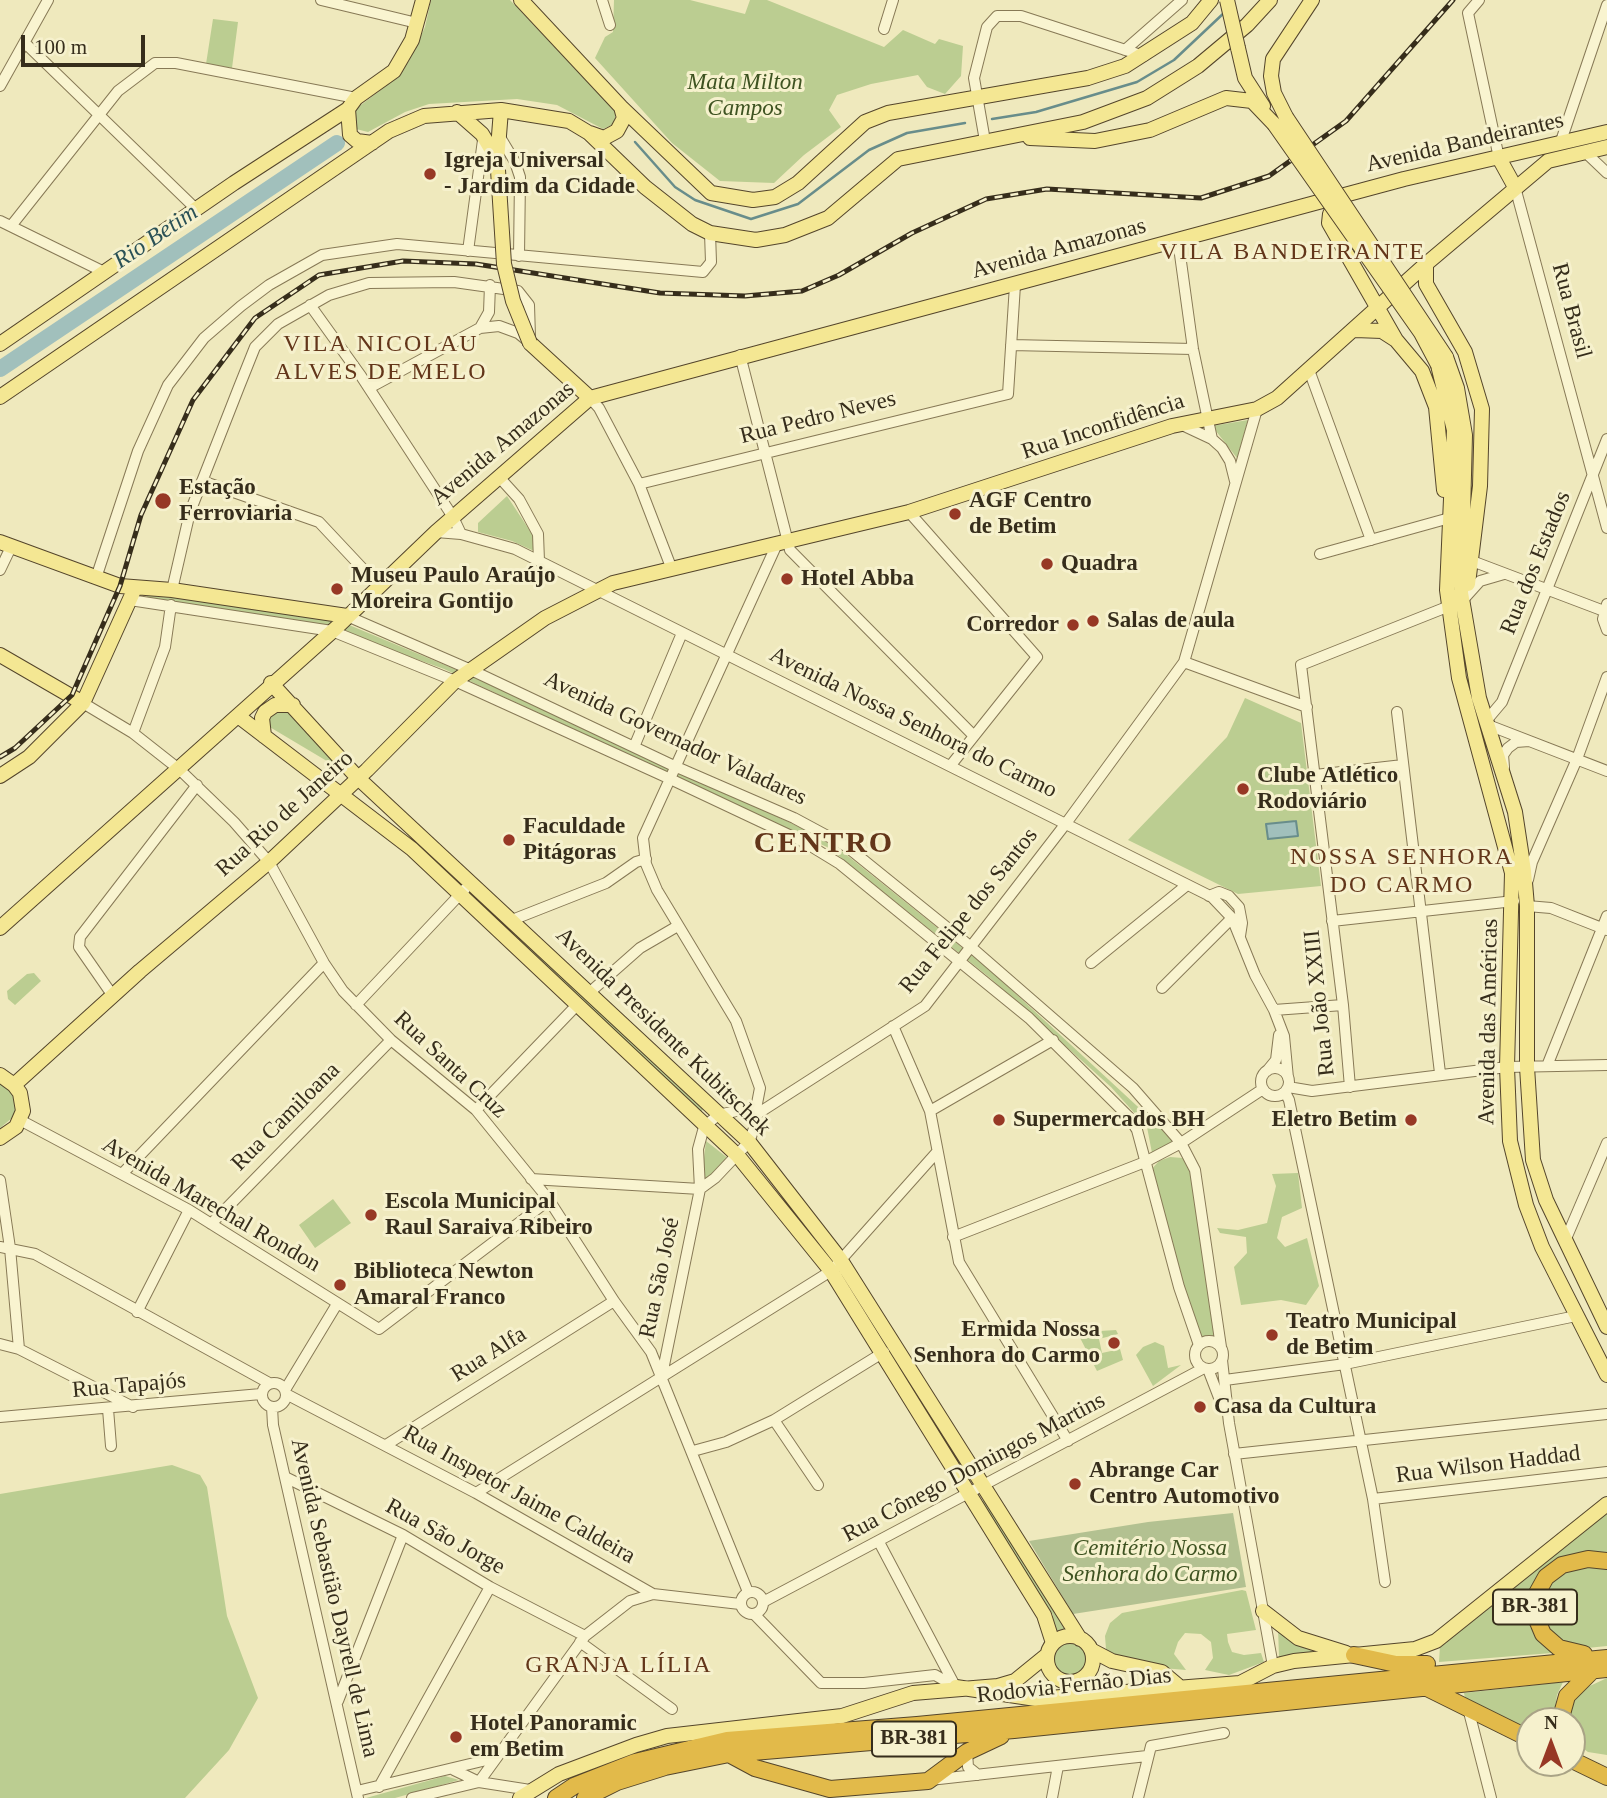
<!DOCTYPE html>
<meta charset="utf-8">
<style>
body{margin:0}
#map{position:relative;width:1607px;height:1798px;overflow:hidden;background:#efe9bd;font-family:"Times New Roman",serif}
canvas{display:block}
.north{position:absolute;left:1516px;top:1707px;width:70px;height:70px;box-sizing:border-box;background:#f6f1cd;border:2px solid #a9a386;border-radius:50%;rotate:0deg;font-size:19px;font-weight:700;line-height:28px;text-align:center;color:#362d1b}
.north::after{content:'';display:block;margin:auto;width:24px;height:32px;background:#973825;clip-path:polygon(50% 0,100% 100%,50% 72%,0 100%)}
.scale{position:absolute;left:21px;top:35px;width:124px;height:32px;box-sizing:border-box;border:4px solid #362d1b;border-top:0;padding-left:9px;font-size:21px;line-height:24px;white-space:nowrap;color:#362d1b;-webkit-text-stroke:5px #f6f1cd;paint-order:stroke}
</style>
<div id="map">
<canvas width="1607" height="1798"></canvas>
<div class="north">N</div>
<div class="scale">100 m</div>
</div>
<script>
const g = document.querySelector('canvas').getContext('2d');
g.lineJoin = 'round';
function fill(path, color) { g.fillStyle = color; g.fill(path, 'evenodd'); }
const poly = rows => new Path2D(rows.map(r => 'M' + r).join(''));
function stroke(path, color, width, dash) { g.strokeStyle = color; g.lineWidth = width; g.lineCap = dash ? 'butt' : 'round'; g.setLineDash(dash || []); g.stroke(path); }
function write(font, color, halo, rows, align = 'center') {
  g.font = font + ' "Times New Roman",serif'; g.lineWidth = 6; g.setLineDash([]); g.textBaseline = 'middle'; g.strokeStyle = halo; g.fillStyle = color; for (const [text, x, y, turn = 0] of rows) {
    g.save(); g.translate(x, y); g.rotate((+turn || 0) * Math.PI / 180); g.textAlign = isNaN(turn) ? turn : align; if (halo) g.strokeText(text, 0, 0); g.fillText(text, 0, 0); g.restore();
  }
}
const green = poly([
 [431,0,510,0,616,112,614,124,603,129,557,105,517,99,429,104,405,112,368,132,356,129,353,111,386,86,409,61,425,27],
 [614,0,690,0,745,14,750,0,767,0,884,47,903,30,935,44,939,39,963,46,961,76,945,94,927,87,918,75,871,84,837,95,829,110,841,127,804,155,774,183,720,181,672,143,595,58,605,37,613,32],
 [213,19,238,22,232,68,206,64],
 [1248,420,1237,458,1212,426],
 [507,496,536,540,534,551,512,541,478,532,478,523],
 [148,592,330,617,507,691,810,832,843,852,990,970,1176,1142,1152,1153,1147,1127,1111,1087,990,978,829,848,444,669,322,625,146,600],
 [1245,698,1301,723,1321,886,1238,894,1128,840,1227,737],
 [275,709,286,710,347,773,268,726,266,721],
 [473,890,704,1107,700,1115,467,898],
 [34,973,41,981,15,1005,8,999,7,991,27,974],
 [0,1080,14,1093,16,1110,12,1118,0,1128],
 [706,1141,729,1159,702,1184,702,1175],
 [1170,1157,1183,1158,1192,1166,1217,1340,1211,1337,1199,1340,1150,1171,1159,1161],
 [1298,1173,1302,1208,1282,1217,1277,1238,1285,1247,1307,1238,1319,1286,1306,1305,1281,1300,1241,1305,1234,1267,1247,1253,1246,1237,1220,1233,1217,1228,1238,1230,1267,1223,1276,1186,1272,1174],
 [333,1199,351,1223,315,1248,299,1225],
 [1093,1326,1100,1331,1116,1330,1118,1334,1099,1339,1102,1353,1120,1349,1123,1360,1097,1371,1076,1330],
 [1155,1342,1164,1346,1168,1368,1181,1365,1153,1386,1136,1355,1143,1347],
 [172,1465,200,1475,207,1487,227,1616,258,1698,229,1750,185,1798,0,1798,0,1494],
 [993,1496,1073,1630,1054,1635,1053,1615,980,1503],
 [1607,1513,1607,1553,1588,1551,1559,1558,1540,1572,1528,1593,1527,1617,1531,1628,1552,1653,1439,1662,1440,1646],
 [1589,1566,1607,1569,1607,1646,1587,1648,1562,1641,1549,1630,1543,1614,1544,1597,1552,1582,1566,1572],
 [1242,1590,1246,1591,1256,1630,1227,1634,1228,1642,1232,1652,1244,1655,1261,1653,1264,1662,1229,1675,1205,1670,1213,1658,1211,1642,1201,1634,1185,1633,1178,1642,1174,1654,1186,1670,1162,1668,1114,1657,1106,1649,1105,1636,1110,1623,1122,1613],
 [1278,1628,1324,1652,1279,1657],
 '1050 1658a18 18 0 1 1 36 0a18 18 0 1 1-36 0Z',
 [1607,1678,1607,1755,1588,1752,1581,1747,1572,1735,1572,1721,1569,1721,1568,1716,1579,1691],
 [1563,1682,1557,1695,1553,1721,1530,1721,1530,1734,1465,1698,1464,1693],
 [445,1776,459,1780,395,1798,366,1798]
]);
const cemetery = poly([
 [1233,1513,1246,1587,1073,1614,1029,1541,1148,1522]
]);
const water = poly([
 [1296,821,1298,836,1268,839,1266,824,1296,821]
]);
const stream = poly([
 [992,119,1036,112,1137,82,1174,60,1225,12],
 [635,142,675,187,695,200,751,219,798,204,869,150,907,133,965,123]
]);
const river = poly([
 [0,369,337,143]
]);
const minor = poly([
 [321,0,417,23],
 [602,0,610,25],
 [1479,0,1468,13,1499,158],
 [884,29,893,0],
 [25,43,196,209],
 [1125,50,1182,0],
 [0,86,48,0],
 [500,137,515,162,520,177,519,256],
 [985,141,974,78,987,27,997,16,1021,16,1144,56],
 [1560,144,1607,5],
 [1585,152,1607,173],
 [1515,187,1607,528],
 [0,221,104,272],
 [11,226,118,91,155,63,176,63,356,98],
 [1178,240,1193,349,1212,439],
 [468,251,483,140],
 [310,305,361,376,453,517,461,534],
 [480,328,489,312,490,285],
 [1011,345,1193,349],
 [740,355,790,550,974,736],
 [1309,370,1371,540],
 [369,388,480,328,499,326,518,333,529,342],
 [590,398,599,408,639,484,671,567],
 [1180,424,1212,439,1222,448,1230,461,1235,481],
 [499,477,519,499,538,534,539,561],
 [202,481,319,522,379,586],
 [639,484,1008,394,1015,285],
 [909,512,1037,657,951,765],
 [436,532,461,534,515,549,1212,897,1232,918,1255,975,1274,1010,1284,1036,1288,1078],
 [1320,554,1446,519],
 [1472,561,1604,611],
 [0,570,11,547],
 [96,578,138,451,168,385,204,338,241,306,269,285,322,255,397,244,703,272,711,262,710,233],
 [172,590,190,512,239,387,255,347,278,324,329,295,369,283,454,282,518,291,529,305,530,337],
 [130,600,332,631,455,681,666,777,804,842,840,864,1029,1018,1129,1117,1137,1130,1179,1287,1199,1345],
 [1607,604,1603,619,1607,630],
 [347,616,469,669,672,765,794,818,846,846,971,947,1133,1088,1181,1143,1195,1170,1221,1347],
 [1184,662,1307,707],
 [83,703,133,733,180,770,234,822,269,862,324,963,343,991,391,1040,476,1110,549,1200,614,1301,651,1352,748,1592],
 [1397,712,1440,1073],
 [1486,721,1502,702,1607,439],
 [1488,725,1607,771],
 [133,733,165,647,171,605],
 [634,747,682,633],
 [1504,767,1503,755,1508,748,1516,742,1529,741],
 [1315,775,1403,765],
 [1528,880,1532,862,1577,759,1607,677],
 [1209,896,1219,892,1229,896,1239,907,1242,923,1240,936],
 [1527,906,1551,908,1607,930],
 [512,920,606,883,636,862,646,859],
 [1332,921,1514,901],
 [1091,963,1187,885],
 [1162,988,1232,918],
 [589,993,640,948,676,927],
 [113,996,79,947,80,937,197,785],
 [356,1005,465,889],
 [1274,1010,1343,1005],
 [893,1026,930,1111,959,1262,1068,1441],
 [1547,1066,1607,916],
 '1261 1082a14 14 0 1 1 28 0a14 14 0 1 1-28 0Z',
 [1267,1071,1276,1060,1279,1035],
 [1288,1087,1312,1091,1507,1067,1607,1065],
 [1350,1087,1343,1005,1301,665,1462,601,1480,581,1504,574],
 [1285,1092,1289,1100,1373,1499,1385,1582],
 [476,1110,576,1006],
 [930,1111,1053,1040],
 [755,1114,760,1088,736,1021,657,890,646,864,643,838,777,544],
 [754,1116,925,1006,1067,822,1184,662,1257,409],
 [20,1120,189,1210,379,1329,549,1200],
 [122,1174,324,963],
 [531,1179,700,1189],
 [0,1180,10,1248,19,1349],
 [211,1224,391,1040],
 [953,1237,1145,1162,1181,1143,1263,1089],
 [1565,1241,1607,1143],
 [0,1247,35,1254,269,1383],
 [137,1312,189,1210],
 '1195 1355a14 14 0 1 1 28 0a14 14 0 1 1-28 0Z',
 [0,1344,19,1349,133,1407],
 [1222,1360,1229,1423,1273,1666],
 [1208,1369,1223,1408],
 [662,1375,700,1189,698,1149,704,1127,718,1115,741,1110,749,1111,756,1123,749,1142,715,1178,700,1189],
 [1225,1380,1345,1364,1576,1316],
 '262 1395a12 12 0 1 1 24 0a12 12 0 1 1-24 0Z',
 [285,1390,337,1304],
 [286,1394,476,1493,653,1594,740,1604],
 [272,1407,273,1425,358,1798],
 [108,1409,111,1446],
 [0,1417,261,1394],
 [774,1420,818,1485],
 [386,1445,614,1301],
 [693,1451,726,1442,774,1420,884,1352],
 [1234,1454,1607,1414],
 [285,1477,403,1535,490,1587,585,1636],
 [476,1493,831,1271,937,1152],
 [1373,1499,1607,1472],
 [879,1542,953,1682],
 '741 1603a11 11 0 1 1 22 0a11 11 0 1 1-22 0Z',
 [763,1602,1204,1368],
 [754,1614,821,1683,864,1683,935,1675,956,1687],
 [580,1642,672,1709],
 [338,1701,403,1535],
 [1468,1708,1491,1798],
 [967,1752,968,1767,978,1775],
 [454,1770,479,1782,530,1790],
 [930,1780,1147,1756],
 [479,1782,585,1636,630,1601,653,1594],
 [379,1787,490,1587],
 [357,1791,495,1758],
 [412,1798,479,1782],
 [1052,1798,1058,1766],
 [1138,1798,1151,1746,1224,1733]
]);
const major = poly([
 [521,0,621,107,711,193,753,200,775,197,798,183,865,122,888,113,1088,78,1125,66,1192,23,1211,0],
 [1238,48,1245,78,1263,106],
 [348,109,350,135,357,141,372,143],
 [457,112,482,134,497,159],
 [1286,117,1274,93,1271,76,1273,59,1312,0],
 [590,133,604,138,617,131,624,118,621,107],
 [1030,138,1095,141,1150,130,1226,98,1252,101,1274,124],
 [1499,158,1515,187],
 [497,161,501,110],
 [1342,203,1330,214,1329,223,1396,340,1422,371,1436,407,1444,490],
 [1426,264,1426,284,1465,352,1482,409,1480,486,1468,584],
 [1355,330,1382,331,1396,340],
 [530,343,590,398],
 [0,344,234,183,348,109,356,98,394,71,412,40,423,0],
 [1446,357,1457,388,1465,435,1461,593,1479,698,1515,812,1524,871,1527,906,1527,1067,1533,1160,1546,1200,1607,1327],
 [1438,365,1454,430,1447,590,1459,678,1512,873,1507,1067,1510,1141,1526,1205,1542,1247,1607,1375],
 [0,397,389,131,424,116,501,110,569,121,589,133,645,187,692,224,710,233,756,240,785,235,828,218,898,159,1083,122,1147,98,1198,66,1247,25,1270,0],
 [0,542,120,586,172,590,347,616],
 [0,655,83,703],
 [271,683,358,778,749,1142,840,1259,1080,1639],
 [238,716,412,849,738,1156,831,1271,1044,1615,1053,1643],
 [264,736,262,718,265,712,275,705,293,705],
 [0,776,29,757,83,703,135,588],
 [0,928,336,628,436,532,590,398,1404,179,1607,132],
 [0,1075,14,1085,20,1093,23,1111,16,1127,0,1138],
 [14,1085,140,971,269,862,367,770,455,681,545,618,613,583,909,512,1172,426,1257,409,1277,398,1426,264,1548,161,1607,147],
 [1263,1611,1298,1638,1346,1653],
 '1047 1659a23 23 0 1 1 46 0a23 23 0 1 1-46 0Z',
 [1091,1650,1112,1661,1162,1672,1181,1688],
 [956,1687,1036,1699,1240,1683,1273,1666,1294,1661,1415,1649,1436,1641,1607,1504],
 [520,1798,559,1774,636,1745,667,1736,842,1716,913,1693,998,1686,1015,1681,1047,1655]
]);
const highway = poly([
 [1584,1654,1559,1648,1543,1634,1535,1615,1536,1595,1546,1577,1562,1565,1588,1559,1607,1561],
 [1354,1655,1396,1664,1427,1664],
 [1427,1688,1530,1739],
 [1560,1721,1567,1696,1592,1671],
 [729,1754,755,1768,830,1789,928,1781,967,1752,1001,1736],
 [1572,1760,1607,1777],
 [556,1798,574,1786,635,1762,727,1740,917,1725,1607,1658],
 [585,1798,617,1782,665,1767,729,1754,1014,1730,1607,1669]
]);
const rail = poly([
 [0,757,15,748,72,695,120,586,141,515,193,400,255,318,319,275,403,261,476,264,660,293,745,296,802,291,839,275,912,233,986,199,1047,189,1201,198,1269,176,1346,121,1453,0]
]);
const majorBridge = poly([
 [1227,0,1238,48],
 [1286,117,1446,357],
 [1274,124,1421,333,1438,365],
 [498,170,504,264,513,301,530,343]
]);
const markers = [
 [430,174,7,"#973825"],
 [163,501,9,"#973825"],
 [955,514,7,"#973825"],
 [1047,564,7,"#973825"],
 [787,579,7,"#973825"],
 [337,589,7,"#973825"],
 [1093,621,7,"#973825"],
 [1073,625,7,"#973825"],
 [1243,789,7,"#973825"],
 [509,840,7,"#973825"],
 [999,1120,7,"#973825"],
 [1411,1120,7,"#973825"],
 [371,1215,7,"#973825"],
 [340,1285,7,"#973825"],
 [1272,1335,7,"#973825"],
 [1114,1343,7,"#973825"],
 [1200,1407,7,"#973825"],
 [1075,1484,7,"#973825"],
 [456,1737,7,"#973825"]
];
const shields = [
 [1535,1607,84],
 [914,1739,84]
];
const shieldNames = [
 ["BR-381",1535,1607],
 ["BR-381",914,1739]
];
const parkNames = [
 ["Mata Milton",745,83],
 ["Campos",745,109],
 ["Cemitério Nossa",1150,1549],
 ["Senhora do Carmo",1150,1575]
];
const streetNames = [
 ["Avenida Bandeirantes",1465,143,-13],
 ["Avenida Amazonas",1059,249,-15],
 ["Rua Brasil",1571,311,75],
 ["Rua Pedro Neves",818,418,-14],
 ["Rua Inconfidência",1103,427,-18],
 ["Avenida Amazonas",503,444,-40],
 ["Rua dos Estados",1536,563,-68],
 ["Avenida Nossa Senhora do Carmo",913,723,26],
 ["Avenida Governador Valadares",675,739,25],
 ["Rua Rio de Janeiro",285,814,-42],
 ["Rua Felipe dos Santos",969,911,-51],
 ["Rua João XXIII",1320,1003,-96],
 ["Avenida das Américas",1489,1022,-89],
 ["Avenida Presidente Kubitschek",663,1032,44],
 ["Rua Santa Cruz",450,1065,43],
 ["Rua Camiloana",286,1117,-45],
 ["Avenida Marechal Rondon",211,1205,30],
 ["Rua São José",660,1278,-78],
 ["Rua Alfa",489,1355,-32],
 ["Rua Tapajós",129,1386,-5],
 ["Rua Wilson Haddad",1488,1465,-7],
 ["Rua Cônego Domingos Martins",974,1468,-28],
 ["Rua Inspetor Jaime Caldeira",519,1495,29],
 ["Rua São Jorge",445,1537,29],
 ["Avenida Sebastião Dayrell de Lima",334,1598,77],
 ["Rodovia Fernão Dias",1074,1686,-6]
];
const poiNames = [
 ["Igreja Universal",444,161],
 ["- Jardim da Cidade",444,187],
 ["Estação",179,488],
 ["Ferroviaria",179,514],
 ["AGF Centro",969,501],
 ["de Betim",969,527],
 ["Quadra",1061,564],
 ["Museu Paulo Araújo",351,576],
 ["Moreira Gontijo",351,602],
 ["Hotel Abba",801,579],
 ["Salas de aula",1107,621],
 ["Corredor",1059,625,"right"],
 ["Clube Atlético",1257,776],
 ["Rodoviário",1257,802],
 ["Faculdade",523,827],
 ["Pitágoras",523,853],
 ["Supermercados BH",1013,1120],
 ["Eletro Betim",1397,1120,"right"],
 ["Escola Municipal",385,1202],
 ["Raul Saraiva Ribeiro",385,1228],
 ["Biblioteca Newton",354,1272],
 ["Amaral Franco",354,1298],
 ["Teatro Municipal",1286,1322],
 ["de Betim",1286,1348],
 ["Ermida Nossa",1100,1330,"right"],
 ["Senhora do Carmo",1100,1356,"right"],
 ["Casa da Cultura",1214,1407],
 ["Abrange Car",1089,1471],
 ["Centro Automotivo",1089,1497],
 ["Hotel Panoramic",470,1724],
 ["em Betim",470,1750]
];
const waterNames = [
 ["Rio Betim",156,237,-34]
];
const neighbourhoodNames = [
 ["VILA BANDEIRANTE",1293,253],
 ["VILA NICOLAU",381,345],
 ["ALVES DE MELO",381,373],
 ["NOSSA SENHORA",1402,858],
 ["DO CARMO",1402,886],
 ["GRANJA LÍLIA",619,1666]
];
const districtNames = [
 ["CENTRO",824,844]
];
fill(green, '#bbcd91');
fill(cemetery, '#b3c191');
fill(water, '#a1c0bc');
stroke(water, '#688d8b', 2);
stroke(stream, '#688d8b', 2.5);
stroke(river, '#a1c0bc', 16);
stroke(minor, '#877956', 12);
stroke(major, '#54452b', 16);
stroke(highway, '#54452b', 18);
stroke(minor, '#f9f4d0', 10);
stroke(major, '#f4e793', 14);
stroke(highway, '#e2ba4a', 16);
stroke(rail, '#362d1b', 5);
stroke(rail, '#f6f1cd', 2.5, [8]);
stroke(majorBridge, '#54452b', 16, []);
stroke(majorBridge, '#f4e793', 14);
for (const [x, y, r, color] of markers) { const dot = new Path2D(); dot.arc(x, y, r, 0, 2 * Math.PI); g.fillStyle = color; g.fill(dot); stroke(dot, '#f6f1cd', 2.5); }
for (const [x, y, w] of shields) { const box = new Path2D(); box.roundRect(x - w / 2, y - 17.5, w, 35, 5); g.fillStyle = '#f6f1cd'; g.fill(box); stroke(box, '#362d1b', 2); }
write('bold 21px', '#362d1b', null, shieldNames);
write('italic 23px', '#3e5321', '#f6f1cd', parkNames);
write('23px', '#362d1b', '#f6f1cd', streetNames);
write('bold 23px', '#362d1b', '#f6f1cd', poiNames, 'left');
write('italic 24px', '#2a5156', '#f6f1cd', waterNames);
g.letterSpacing = '2px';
write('24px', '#63361a', '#f6f1cd', neighbourhoodNames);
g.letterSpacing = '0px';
g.letterSpacing = '2px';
write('bold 30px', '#63361a', '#f6f1cd', districtNames);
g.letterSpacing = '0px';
</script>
